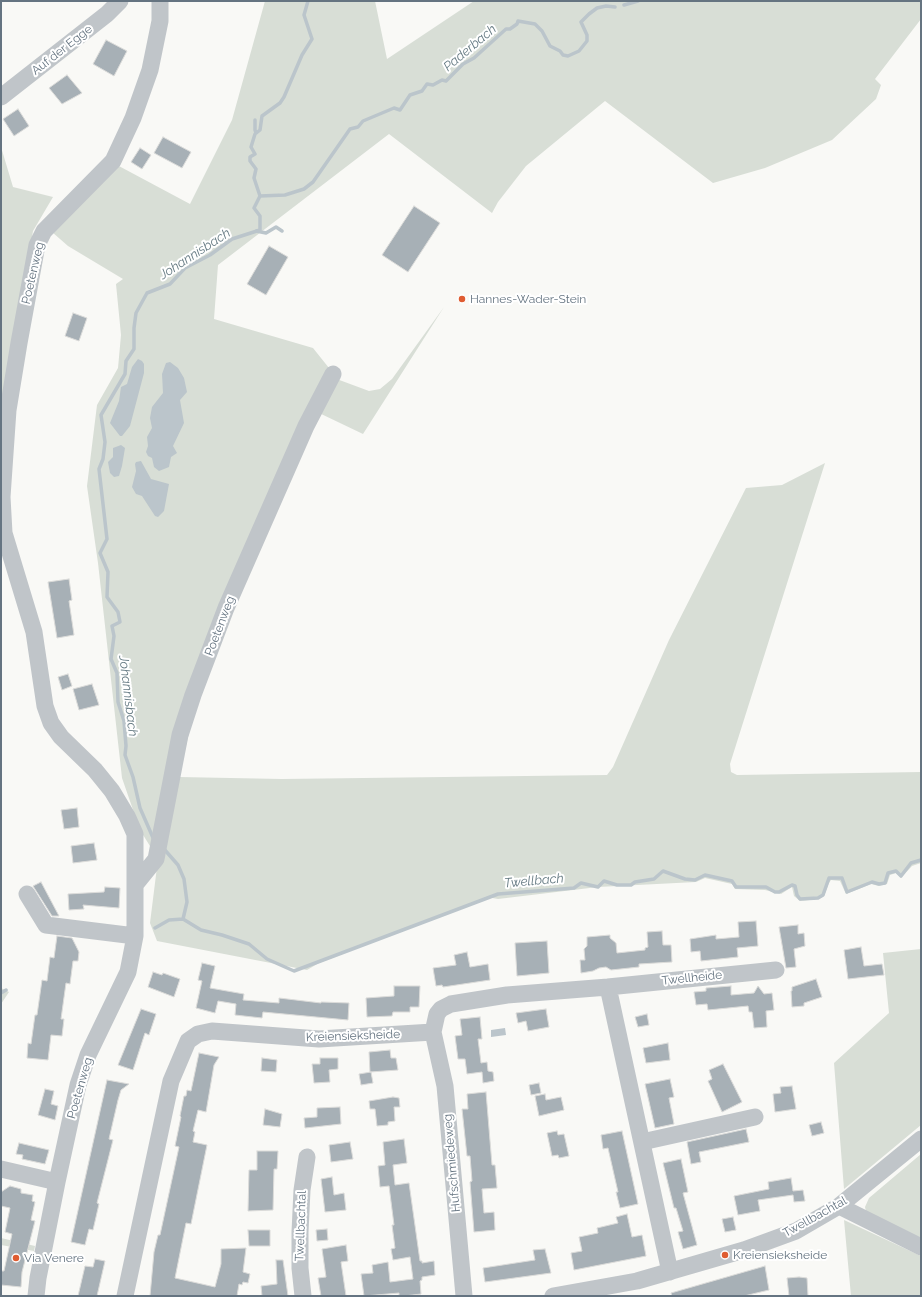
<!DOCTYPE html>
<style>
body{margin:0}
#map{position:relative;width:922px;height:1297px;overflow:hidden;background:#f9f9f6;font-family:Raleway,sans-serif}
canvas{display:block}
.frame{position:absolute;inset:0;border:2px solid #657481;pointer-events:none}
</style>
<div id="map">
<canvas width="922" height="1297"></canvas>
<div class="frame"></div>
</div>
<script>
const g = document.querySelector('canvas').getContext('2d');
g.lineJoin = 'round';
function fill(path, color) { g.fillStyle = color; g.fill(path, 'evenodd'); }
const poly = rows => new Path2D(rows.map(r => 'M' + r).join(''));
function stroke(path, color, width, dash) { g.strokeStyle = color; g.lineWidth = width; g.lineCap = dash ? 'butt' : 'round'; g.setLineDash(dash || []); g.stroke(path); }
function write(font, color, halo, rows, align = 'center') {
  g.font = font + ' Raleway,sans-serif'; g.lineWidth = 4; g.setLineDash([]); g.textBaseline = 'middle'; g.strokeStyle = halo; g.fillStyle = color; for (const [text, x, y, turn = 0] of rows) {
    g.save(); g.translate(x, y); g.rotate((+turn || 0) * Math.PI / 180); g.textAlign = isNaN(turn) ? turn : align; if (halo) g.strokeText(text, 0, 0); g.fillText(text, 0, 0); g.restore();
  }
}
const green = poly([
 [265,1,375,1,387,59,474,1,921,1,921,19,875,79,881,85,876,99,832,140,765,168,713,183,605,101,526,166,498,202,492,213,389,134,218,265,214,319,313,348,329,368,334,378,369,391,380,389,392,379,444,307,363,434,317,412,197,697,179,777,282,779,607,775,613,767,669,640,746,488,782,485,825,463,730,764,731,772,737,775,921,772,921,863,912,866,901,878,896,873,890,875,887,884,879,886,871,884,846,894,840,881,831,880,829,883,824,896,819,899,800,901,794,896,792,887,781,894,765,890,735,889,732,884,705,878,696,882,598,887,498,899,487,897,319,963,307,970,157,941,150,923,158,859,140,830,122,778,98,563,87,486,97,405,118,368,121,335,116,284,123,279,68,246,52,232,117,165,190,204,232,120],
 [1,147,13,187,53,197,33,231,5,400,1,456],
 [921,949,921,1125,844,1189,834,1063,889,1013,883,953],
 [1,988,9,992,1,1004],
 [921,1154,921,1242,867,1216,865,1207,869,1198],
 [844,1220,921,1256,921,1296,851,1296],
 [1,1238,35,1246,34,1251,1,1245]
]);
const water = poly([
 [138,359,142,361,144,364,144,373,130,426,122,436,120,436,110,423,119,401,121,387,127,384,132,367],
 [170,362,178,368,184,378,187,392,180,400,184,423,173,446,177,453,171,457,169,467,159,471,154,467,152,458,148,456,146,452,148,446,147,437,152,428,150,418,152,407,163,393,162,374,166,363],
 [121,445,125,448,122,466,119,476,114,477,110,473,108,462,113,457,113,448],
 [141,461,151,479,169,484,164,511,158,517,155,516,142,496,136,494,132,487,136,471,135,464,136,462],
 [505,1028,506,1035,491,1037,491,1030]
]);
const stream = poly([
 [624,5,638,1],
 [255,120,255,130,256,133],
 [260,196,285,195,304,189,313,182,350,129,358,127,363,121,394,108,400,110,410,95,422,91,427,84,433,85,442,80,446,81,463,64,474,58,506,29,510,29,517,24,518,21,535,24,542,31,550,46,560,51,563,55,568,56,579,51,587,41,587,35,581,22,589,14,597,8,606,6,615,7],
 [256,231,266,233,276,227,282,231],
 [154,840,140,808,133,777,125,755,126,746,124,721,118,702,117,673,111,659,114,636,112,626,120,622,118,612,107,597,108,572,100,553,107,539,99,469,103,459,105,442,101,415,125,374,126,361,134,349,134,328,136,313,147,293,170,284,185,268,210,255,232,239,260,230,260,216,254,208,260,196,254,178,256,169,250,161,250,157,255,154,251,147,255,134,260,130,262,116,280,103,284,97,302,55,312,39,304,15,308,1],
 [164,849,178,865,184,879,187,902,183,919],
 [155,928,169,920,183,919,201,930,222,935,249,944,267,959,294,971,498,894,574,888,581,883,598,887,604,881,617,885,631,885,635,882,654,879,663,871,685,879,695,880,705,875,732,881,736,887,766,887,775,892,779,892,792,885,795,886,797,895,800,899,818,898,823,895,829,878,842,878,847,892,872,882,879,884,885,883,888,873,896,871,901,876,911,863,921,860],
 [1,993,6,990]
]);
const building = poly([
 [106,40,127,51,114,76,93,64,106,40],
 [67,75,82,93,62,104,49,88,67,75],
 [18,109,29,126,14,136,3,119,18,109],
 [163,137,191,152,182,168,154,153,163,137],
 [140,148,151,155,142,169,131,162,140,148],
 [414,206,440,223,408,272,382,255,414,206],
 [269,246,288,257,266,295,247,284,269,246],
 [73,313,87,318,79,341,65,336,73,313],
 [69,579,72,600,69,601,74,635,57,638,48,582,69,579],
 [68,674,72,686,62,690,58,677,68,674],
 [92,684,99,705,79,710,73,689,92,684],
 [77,808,79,827,64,829,61,810,77,808],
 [94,843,97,860,73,863,71,846,94,843],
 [41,882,59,916,52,916,33,886,41,882],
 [105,887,120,888,119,908,83,905,84,909,69,910,68,894,104,892,105,887],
 [756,921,758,946,737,948,738,957,701,961,700,951,691,952,690,939,716,935,716,939,739,937,738,922,756,921],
 [798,925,798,934,804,933,805,946,794,949,796,967,786,968,779,927,798,925],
 [662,931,663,945,671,945,672,962,639,964,639,967,611,970,606,967,599,968,593,971,581,973,580,960,585,960,584,949,587,946,587,937,610,935,610,938,616,943,617,953,645,950,645,948,648,947,647,932,662,931],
 [57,936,72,938,79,952,78,961,73,961,70,984,66,983,61,1019,64,1019,62,1036,51,1035,48,1060,27,1058,28,1043,31,1044,35,1015,37,1015,42,980,47,981,50,957,54,958,57,936],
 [547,941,549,973,517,976,515,943,547,941],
 [861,947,864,966,882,964,884,975,848,979,844,950,861,947],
 [467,952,470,967,488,964,490,980,443,987,442,985,436,986,433,968,456,965,454,955,467,952],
 [202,963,215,966,210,988,244,994,243,1000,279,1003,279,998,321,1003,321,1002,349,1003,348,1020,263,1012,262,1018,235,1015,236,1004,218,1001,215,1013,196,1008,202,981,198,980,202,963],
 [153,972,162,975,163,973,180,979,174,997,148,987,153,972],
 [816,979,822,997,804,1003,804,1006,792,1007,791,991,792,991,792,987,816,979],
 [394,986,420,986,419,1007,410,1007,410,1012,393,1012,392,1016,367,1017,366,998,394,996,394,986],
 [731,986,731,995,754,993,758,986,764,994,772,993,774,1010,766,1011,767,1027,754,1028,752,1012,749,1012,748,1006,708,1010,707,1004,696,1005,694,992,706,991,706,988,731,986],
 [141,1009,156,1014,149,1035,145,1033,133,1070,118,1065,141,1009],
 [546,1009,549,1027,528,1031,526,1021,518,1023,516,1013,546,1009],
 [647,1014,649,1025,638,1027,635,1017,647,1014],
 [480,1017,482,1039,478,1039,481,1063,487,1062,488,1071,493,1072,494,1081,483,1083,482,1072,467,1074,465,1059,458,1059,455,1036,462,1035,460,1019,480,1017],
 [668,1043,670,1060,646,1063,643,1048,668,1043],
 [390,1050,391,1058,396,1058,398,1070,370,1072,369,1052,390,1050],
 [199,1053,219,1057,214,1065,206,1112,198,1110,193,1131,195,1132,193,1142,207,1145,191,1224,186,1223,175,1278,215,1287,221,1264,221,1249,246,1248,243,1272,250,1274,248,1283,243,1282,242,1285,239,1284,237,1296,150,1296,154,1252,158,1235,160,1235,179,1147,175,1146,181,1117,180,1116,184,1096,186,1096,187,1090,191,1091,199,1053],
 [262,1058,277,1060,276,1072,261,1071,262,1058],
 [320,1058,338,1058,338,1069,329,1070,330,1082,314,1083,312,1064,320,1064,320,1058],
 [723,1064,742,1102,722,1112,708,1081,712,1079,709,1070,723,1064],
 [371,1072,373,1083,361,1085,359,1074,371,1072],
 [670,1079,674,1097,669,1098,674,1124,655,1128,645,1084,670,1079],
 [107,1080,129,1084,121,1090,118,1100,109,1139,113,1140,97,1203,99,1204,93,1230,89,1229,85,1245,71,1242,107,1080],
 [539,1083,541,1093,531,1095,529,1085,539,1083],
 [792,1086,796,1109,775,1112,773,1094,781,1093,780,1087,792,1086],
 [45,1089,54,1091,51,1104,58,1106,55,1120,38,1115,45,1089],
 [486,1092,492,1165,495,1165,497,1188,482,1189,484,1213,494,1212,495,1230,474,1232,470,1182,472,1181,470,1156,467,1156,462,1109,468,1109,467,1094,486,1092],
 [545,1094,546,1100,561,1097,564,1110,539,1116,535,1096,545,1094],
 [393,1097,399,1098,400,1107,394,1107,395,1121,388,1122,388,1125,377,1126,375,1109,370,1109,369,1101,393,1097],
 [340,1107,341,1124,305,1128,304,1118,317,1117,317,1108,340,1107],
 [265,1109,282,1114,280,1127,263,1125,265,1109],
 [821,1122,824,1133,812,1136,809,1125,821,1122],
 [746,1129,749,1142,699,1152,701,1162,691,1164,687,1142,746,1129],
 [557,1131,558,1135,564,1134,569,1156,559,1158,558,1155,552,1156,547,1133,557,1131],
 [622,1131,638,1204,620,1208,616,1192,618,1192,608,1148,603,1149,601,1135,622,1131],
 [404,1139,407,1163,393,1165,395,1185,409,1183,420,1261,422,1261,422,1263,434,1261,435,1275,422,1277,422,1280,420,1281,421,1294,404,1296,399,1296,399,1293,364,1296,361,1274,373,1273,372,1265,388,1262,390,1282,413,1279,410,1257,393,1260,391,1249,395,1248,392,1225,394,1225,389,1186,380,1187,378,1166,385,1165,383,1142,404,1139],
 [350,1142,353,1159,331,1162,329,1145,350,1142],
 [19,1143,49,1150,45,1164,22,1159,23,1155,16,1154,19,1143],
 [257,1151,278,1151,277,1169,274,1169,273,1210,248,1211,249,1170,257,1170,257,1151],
 [681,1159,688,1192,683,1193,697,1245,683,1249,678,1232,683,1231,676,1208,674,1208,663,1163,681,1159],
 [332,1177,334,1195,344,1193,346,1210,325,1212,321,1179,332,1177],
 [791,1178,793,1191,803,1190,805,1201,794,1202,793,1195,758,1200,760,1211,738,1215,734,1196,769,1189,768,1182,791,1178],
 [10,1186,21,1189,21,1193,33,1195,32,1201,35,1202,31,1220,35,1221,22,1272,21,1287,1,1285,1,1271,4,1271,12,1234,5,1232,10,1208,1,1206,1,1192,10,1186],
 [627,1214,632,1237,642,1235,646,1256,574,1270,571,1253,582,1251,579,1237,598,1233,597,1228,618,1223,616,1217,627,1214],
 [733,1217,736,1230,725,1232,722,1219,733,1217],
 [327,1229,328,1240,317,1241,316,1230,327,1229],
 [248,1230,270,1230,270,1246,249,1246,248,1230],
 [346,1245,348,1261,341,1262,346,1296,321,1296,318,1278,326,1277,322,1249,346,1245],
 [545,1249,551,1273,485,1282,483,1268,535,1260,533,1250,545,1249],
 [95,1259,105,1261,97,1296,78,1296,85,1266,93,1267,95,1259],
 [276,1260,283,1260,288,1296,262,1296,261,1286,277,1284,276,1260],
 [765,1266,769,1290,744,1296,672,1296,671,1293,765,1266],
 [799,1277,807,1278,808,1296,789,1296,787,1278,799,1277]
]);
const minor = poly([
 [1,97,107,14,120,1],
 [135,885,156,859,180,735,193,695,226,608,306,426,333,374],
 [27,894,46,925,135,936],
 [608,987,776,970],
 [433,1032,445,1086,464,1296],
 [642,1142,755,1117],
 [1,1169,57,1182],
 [839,1206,921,1247],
 [36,1296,38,1278,57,1182,78,1085,88,1055,128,972,135,936,135,834,127,816,112,791,95,770,61,737,51,723,45,706,34,632,4,533,2,497,8,410,19,343,37,245,44,231,113,161,133,118,150,70,160,21,160,1],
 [125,1296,171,1081,188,1041,198,1034,212,1031,319,1039,433,1032,437,1014,441,1009,451,1004,507,995,608,987,670,1272],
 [303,1296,300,1268,300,1232,302,1190,307,1157],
 [553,1296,637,1281,744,1250,796,1231,839,1206,921,1139]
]);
const markers = [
 [462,299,4,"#df5c31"],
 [725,1255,4,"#df5c31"],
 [16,1258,4,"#df5c31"]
];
const streetNames = [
 ["Auf der Egge",62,50,-38],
 ["Poetenweg",33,273,-77],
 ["Poetenweg",220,626,-69],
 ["Twellheide",692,978,-6],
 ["Kreiensieksheide",353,1036,-2],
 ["Poetenweg",80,1088,-74],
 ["Hufschmiedeweg",452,1163,-95],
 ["Twellbachtal",815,1217,-29],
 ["Twellbachtal",301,1226,-88]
];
const poiNames = [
 ["Hannes-Wader-Stein",470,299],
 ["Kreiensieksheide",733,1255],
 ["Via Venere",24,1258]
];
const waterNames = [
 ["Paderbach",470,48,-40],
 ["Johannisbach",195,254,-33],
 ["Johannisbach",128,696,83],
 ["Twellbach",534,881,-5]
];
fill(green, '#d8ded6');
fill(water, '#bbc5cb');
stroke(stream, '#bbc5cb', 3.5);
fill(building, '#a7b0b6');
stroke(building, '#dbdbd9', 1);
stroke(minor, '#c0c5c9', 17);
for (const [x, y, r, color] of markers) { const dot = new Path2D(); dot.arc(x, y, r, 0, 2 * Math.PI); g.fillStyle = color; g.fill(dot); stroke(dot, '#fff', 1.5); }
write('12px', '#657481', '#fff', streetNames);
write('12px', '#657481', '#fff', poiNames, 'left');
write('italic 13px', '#647982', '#fff', waterNames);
</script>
